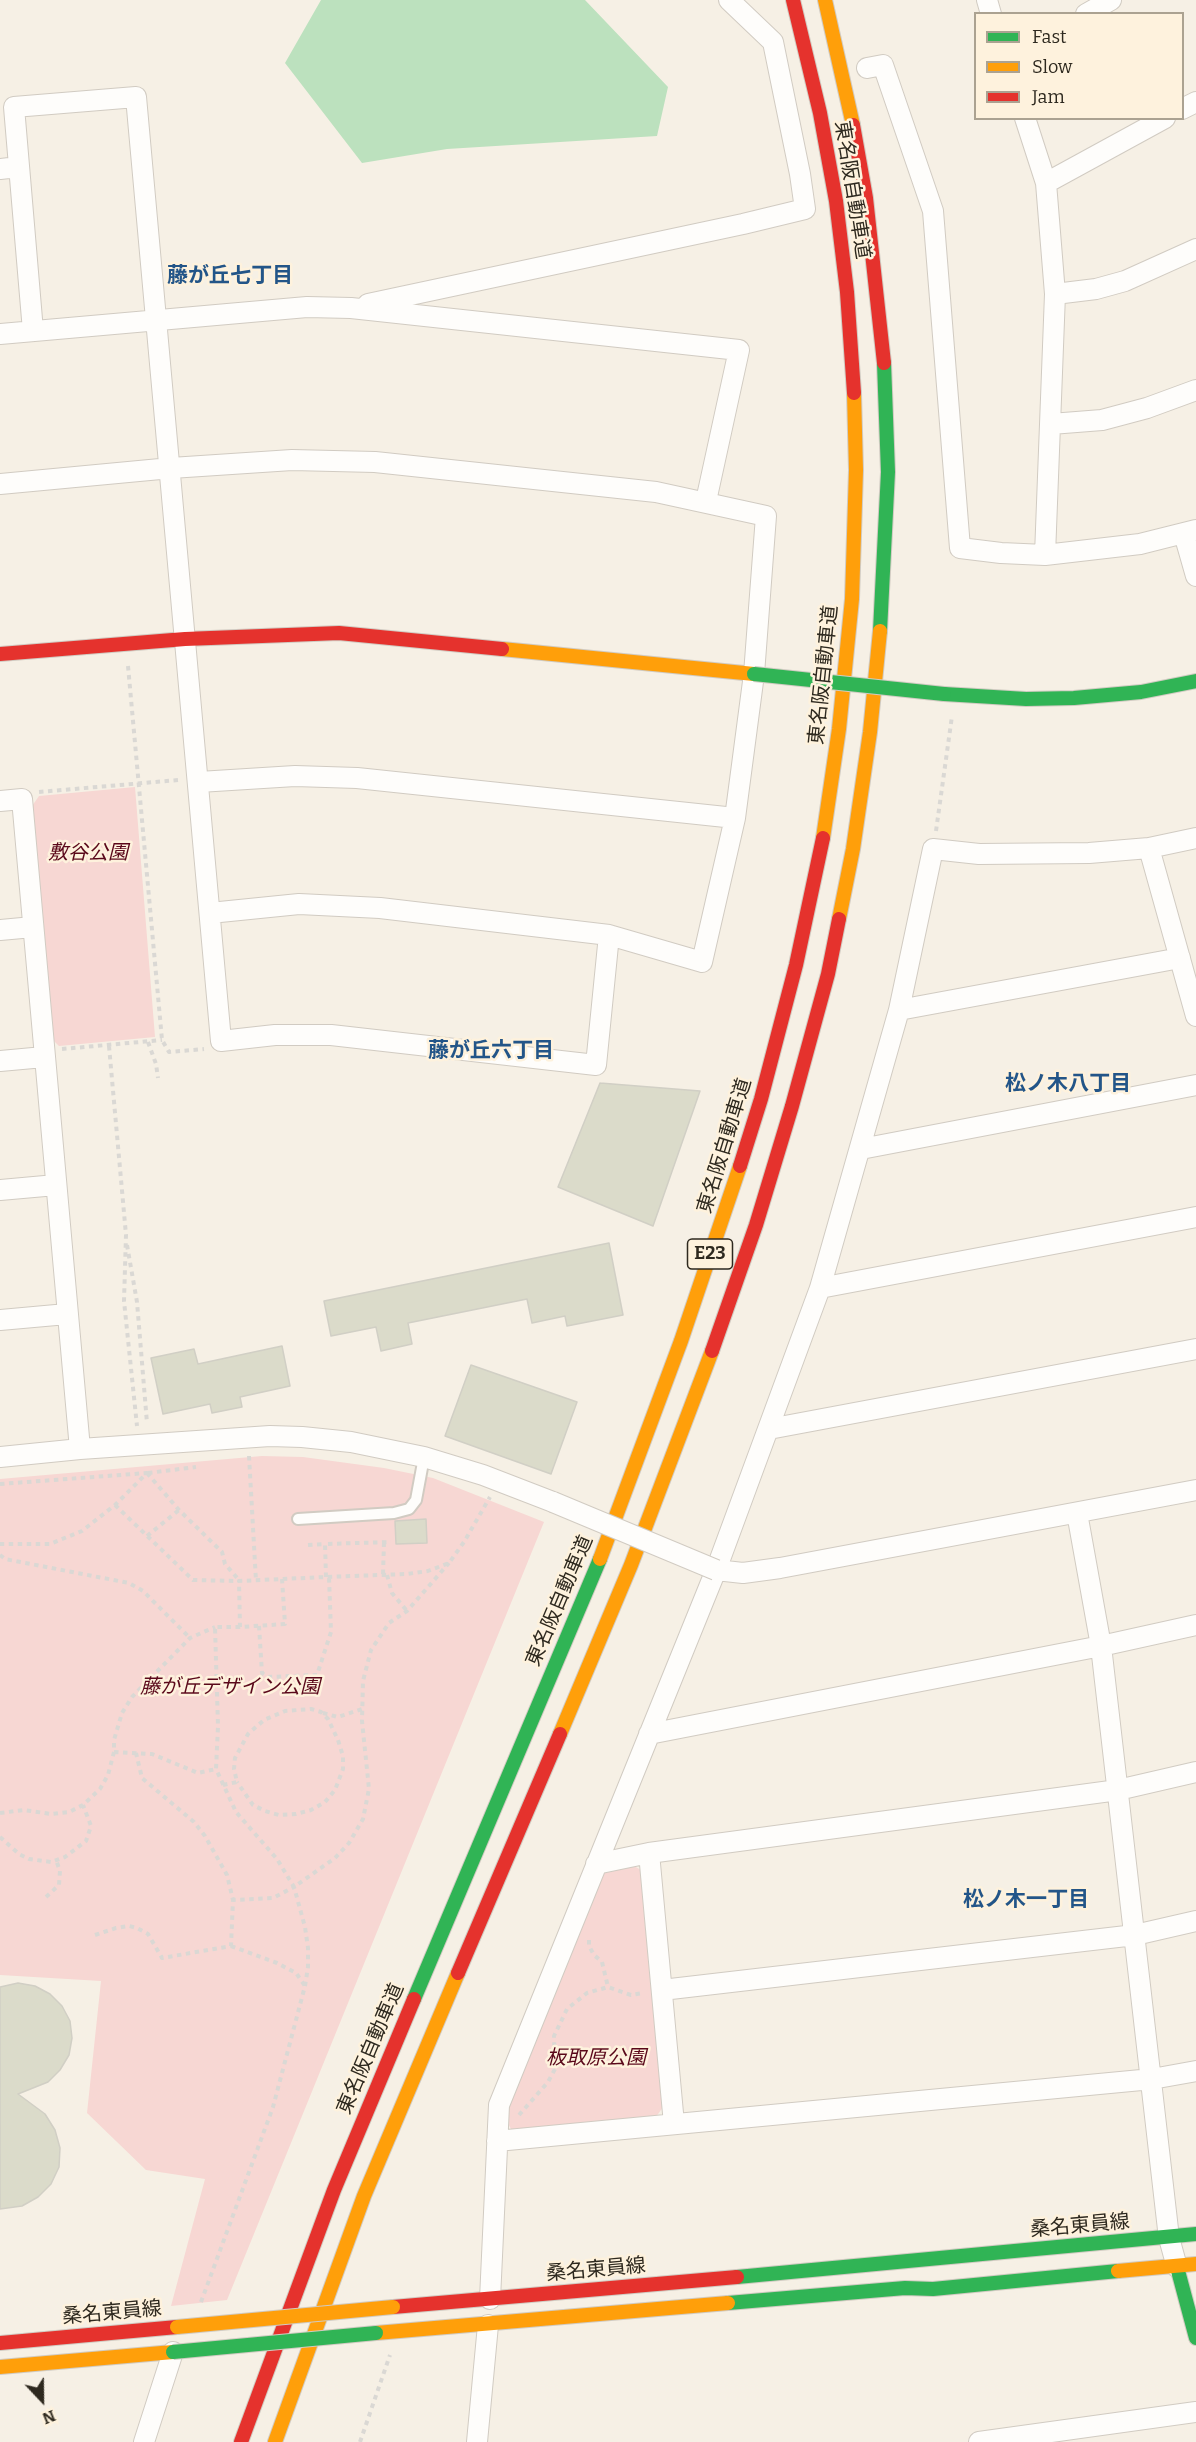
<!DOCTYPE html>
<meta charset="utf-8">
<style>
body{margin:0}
#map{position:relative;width:1196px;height:2442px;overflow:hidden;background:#f6f0e5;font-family:Bitter,serif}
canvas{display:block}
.legend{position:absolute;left:974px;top:12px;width:210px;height:108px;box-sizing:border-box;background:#fef2dd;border:2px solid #aba291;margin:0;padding:8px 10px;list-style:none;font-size:18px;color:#2e291f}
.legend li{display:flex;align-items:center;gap:12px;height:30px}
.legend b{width:30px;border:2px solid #aba291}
.north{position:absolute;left:12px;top:2370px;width:60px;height:60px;-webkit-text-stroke:4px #fef2dd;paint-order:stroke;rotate:158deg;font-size:16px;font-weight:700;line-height:24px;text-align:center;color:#2e291f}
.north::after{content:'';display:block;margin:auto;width:21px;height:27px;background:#2e291f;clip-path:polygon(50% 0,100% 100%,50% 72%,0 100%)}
</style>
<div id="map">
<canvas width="1196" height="2442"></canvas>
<ul class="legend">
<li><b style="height:8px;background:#30b455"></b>Fast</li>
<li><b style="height:8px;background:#ff9f0a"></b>Slow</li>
<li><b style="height:8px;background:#e5322d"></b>Jam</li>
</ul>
<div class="north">N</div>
</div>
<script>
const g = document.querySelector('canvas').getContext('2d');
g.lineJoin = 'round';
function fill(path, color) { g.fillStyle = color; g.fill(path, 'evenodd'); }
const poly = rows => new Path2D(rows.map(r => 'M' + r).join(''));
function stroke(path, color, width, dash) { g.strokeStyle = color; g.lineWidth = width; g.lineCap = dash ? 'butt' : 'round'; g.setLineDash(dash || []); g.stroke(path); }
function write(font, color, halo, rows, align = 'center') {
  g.font = font + ' Bitter,"Noto Sans JP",serif'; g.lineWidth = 5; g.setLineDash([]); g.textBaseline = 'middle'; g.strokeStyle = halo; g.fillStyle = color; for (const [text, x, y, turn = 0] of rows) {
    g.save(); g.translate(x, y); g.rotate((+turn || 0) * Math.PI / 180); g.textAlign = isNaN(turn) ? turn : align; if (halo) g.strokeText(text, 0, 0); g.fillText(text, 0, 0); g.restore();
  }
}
const green = poly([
 [135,787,155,1037,59,1046,54,1041,32,806,39,796],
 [262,1456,303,1457,384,1468,433,1478,544,1522,227,2300,171,2306,205,2179,146,2170,87,2113,101,1981,0,1975,0,1479],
 [634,1866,641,1870,663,2107,656,2117,511,2129,505,2118,601,1874]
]);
const water = poly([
 [321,0,585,0,668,87,657,136,447,149,362,163,285,63]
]);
const building = poly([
 [600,1083,700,1091,653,1226,558,1187,600,1083],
 [609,1243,623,1315,567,1326,565,1316,532,1323,527,1299,408,1323,412,1344,381,1351,376,1327,331,1336,324,1301,609,1243],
 [282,1346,290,1386,240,1397,242,1407,212,1413,210,1404,163,1414,151,1358,194,1349,198,1364,282,1346],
 [471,1365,577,1402,551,1474,445,1436,471,1365],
 [426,1519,427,1543,396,1544,395,1521,426,1519],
 [18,1983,35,1986,50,1994,62,2006,70,2021,72,2038,69,2055,60,2070,48,2082,18,2094,45,2114,55,2130,60,2148,59,2167,51,2184,38,2197,22,2206,0,2209,0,1987,18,1983]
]);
const path = poly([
 [128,666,162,1040,169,1052,204,1049],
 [39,792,178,780],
 [936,831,952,716],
 [148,1042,156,1064,158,1078],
 [109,1046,126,1235,124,1301,137,1426],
 [62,1049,162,1040],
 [127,1245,137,1302,147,1423],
 [249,1456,256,1581],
 [147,1473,179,1510,222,1552,225,1564,239,1580],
 [148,1473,196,1467],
 [0,1484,147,1473,115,1505,82,1531,50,1544,0,1544],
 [115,1505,193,1580,239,1581],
 [147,1536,179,1510],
 [308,1545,325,1544],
 [0,1555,5,1559,129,1583,143,1591,190,1638],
 [383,1574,384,1542],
 [387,1575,392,1593,407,1611],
 [326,1577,325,1544,391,1542],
 [282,1579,285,1624,240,1627,239,1581,326,1577,407,1574,428,1571,449,1563,464,1542,490,1497],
 [259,1626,262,1673,268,1677,317,1675,331,1632,329,1577],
 [240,1627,215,1627,218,1726,216,1769,236,1812,277,1859,294,1887,335,1858,349,1843,363,1819,369,1789,362,1721,363,1681,371,1650,389,1623,407,1611,449,1563],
 [323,1713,338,1717,362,1709],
 [114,1752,152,1754,198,1773,216,1769],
 [223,1785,237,1782,234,1769,235,1758,248,1734,264,1720,285,1711,311,1709,321,1712,328,1719,338,1740,343,1756,343,1769,335,1790,325,1802,311,1810,296,1814,279,1815,265,1811,253,1805,237,1782],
 [0,1813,24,1810,51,1814,69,1812,83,1805,100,1789,108,1775,114,1752,114,1740,122,1713,132,1697,190,1638,215,1627],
 [0,1837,19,1854,29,1859,51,1862,65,1857,86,1841,91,1826,83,1805],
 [46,1897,59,1885,60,1871,56,1860],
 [95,1935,116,1928,129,1926,137,1928,148,1934,162,1958,231,1946,233,1900,227,1875,205,1836,194,1822,142,1778,136,1753],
 [589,1940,589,1946,594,1955,602,1962,608,1987],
 [231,1946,277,1963,296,1973,305,1986],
 [519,2115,548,2082,555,2069,554,2036,567,2009,587,1993,608,1987,631,1995,643,1993],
 [201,2302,273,2107,305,1986,308,1967,308,1948,305,1927,294,1887,273,1898,233,1900],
 [360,2442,390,2355]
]);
const lane = poly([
 [298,1519,394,1513,409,1509,416,1500,424,1457]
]);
const street = poly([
 [987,0,991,14],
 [1086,14,1111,0],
 [867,68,883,65,933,211,960,548,1001,553,1045,555,1140,544,1196,530],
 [1182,109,1196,102],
 [1025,118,1046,183,1055,294,1045,555],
 [0,169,18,167],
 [1046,183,1165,118],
 [1055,294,1096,289,1125,281,1196,249],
 [368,304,743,224,805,209,800,174,773,42,729,0],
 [33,331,14,107,136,97,221,1041,275,1035,331,1035,596,1065,609,935],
 [0,334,307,307,351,308,739,350,706,501],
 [1051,424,1102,420,1147,408,1196,390],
 [0,484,171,468,292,460,375,462,656,492,766,516,754,674,735,818,702,962,609,935,380,908,299,904,210,913],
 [1184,534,1196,576],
 [199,782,295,776,357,778,735,818],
 [0,801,22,799,80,1449],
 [1149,848,1196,1016],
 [0,930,33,927],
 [899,1010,1180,958],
 [0,1061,44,1057],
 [861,1149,1196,1085],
 [0,1190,56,1185],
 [820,1288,1196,1217],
 [0,1320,67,1314],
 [769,1429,1196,1349],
 [0,1457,80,1449,270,1436,302,1437,351,1442,424,1457,483,1475,553,1502],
 [1077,1513,1101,1646,1169,2238,1177,2267],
 [716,1570,743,1573,780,1568,1196,1490],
 [649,1734,1101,1646,1196,1625],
 [649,1853,674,2124],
 [596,1864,649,1853,1118,1790,1196,1772],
 [662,1990,1135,1935,1196,1921],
 [497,2141,1152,2079,1196,2071],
 [490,2299,499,2105,716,1570,820,1288,899,1010,933,849,979,854,1089,853,1149,848,1196,838],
 [144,2442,173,2352],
 [477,2442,488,2325],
 [979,2442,1196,2412]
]);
const fast = poly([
 [880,631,888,472,884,363],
 [944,694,1026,699,1074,698,1141,692,1196,681],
 [414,1999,600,1559],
 [1177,2267,1196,2338],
 [737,2277,1196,2234],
 [728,2303,905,2288,933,2289,1118,2271]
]);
const slow = poly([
 [825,0,853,125],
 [502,649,754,674],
 [823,838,839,729,852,599,856,470,854,393],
 [839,919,853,849,870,732,880,631],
 [600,1559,681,1341,740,1166],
 [560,1734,631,1565,712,1351],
 [1118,2271,1196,2264],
 [376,2333,728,2303],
 [0,2367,173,2352],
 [275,2442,364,2196,458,1973]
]);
const jam = poly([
 [793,0,820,113,836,201,847,292,854,393],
 [853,125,866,198,884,363],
 [0,654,185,639,339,633,502,649],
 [740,1166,761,1099,796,965,823,838],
 [712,1351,756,1225,792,1106,828,974,839,919],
 [458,1973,560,1734],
 [393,2307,737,2277],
 [0,2343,177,2327],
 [241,2442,334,2190,414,1999]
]);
const streetBridge = poly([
 [553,1502,716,1570]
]);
const fastBridge = poly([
 [754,674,944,694],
 [173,2352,376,2333]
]);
const slowBridge = poly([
 [177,2327,393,2307]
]);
const shields = [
 [710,1254,45]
];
const shieldNames = [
 ["E23",710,1254]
];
const streetNames = [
 ["東名阪自動車道",852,190,81],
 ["東名阪自動車道",824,675,-84],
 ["東名阪自動車道",725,1146,-73],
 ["東名阪自動車道",560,1601,-67],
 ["東名阪自動車道",371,2049,-67],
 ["桑名東員線",1080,2226,-5],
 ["桑名東員線",596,2270,-5],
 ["桑名東員線",112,2313,-5]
];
const parkNames = [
 ["敷谷公園",88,853],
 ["藤が丘デザイン公園",230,1687],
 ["板取原公園",596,2058]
];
const neighbourhoodNames = [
 ["藤が丘七丁目",230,276],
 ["藤が丘六丁目",491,1051],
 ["松ノ木八丁目",1068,1084],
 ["松ノ木一丁目",1026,1900]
];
fill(green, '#f7d7d3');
fill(water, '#bce1be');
fill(building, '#dbdbca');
stroke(building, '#d1cfc5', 1.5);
stroke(lane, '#d1cbc2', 14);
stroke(street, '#d1cbc2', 22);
stroke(fast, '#d1cbc2', 16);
stroke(slow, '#d1cbc2', 16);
stroke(jam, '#d1cbc2', 16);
stroke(path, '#dad8d4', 4, [4.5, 4.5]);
stroke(lane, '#fefdfb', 10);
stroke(street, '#fefdfb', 20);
stroke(fast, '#30b455', 14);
stroke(slow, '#ff9f0a', 14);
stroke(jam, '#e5322d', 14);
stroke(streetBridge, '#d1cbc2', 22, []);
stroke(fastBridge, '#d1cbc2', 16, []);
stroke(slowBridge, '#d1cbc2', 16, []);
stroke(streetBridge, '#fefdfb', 20);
stroke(fastBridge, '#30b455', 14);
stroke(slowBridge, '#ff9f0a', 14);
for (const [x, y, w] of shields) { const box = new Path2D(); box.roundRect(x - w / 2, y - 15, w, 30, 4.5); g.fillStyle = '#fef2dd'; g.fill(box); stroke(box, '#2e291f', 1.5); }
write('bold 18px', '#2e291f', null, shieldNames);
write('20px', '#2e291f', '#fef2dd', streetNames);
write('italic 20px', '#5a081a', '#fef2dd', parkNames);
write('bold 21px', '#235588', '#fef2dd', neighbourhoodNames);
</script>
